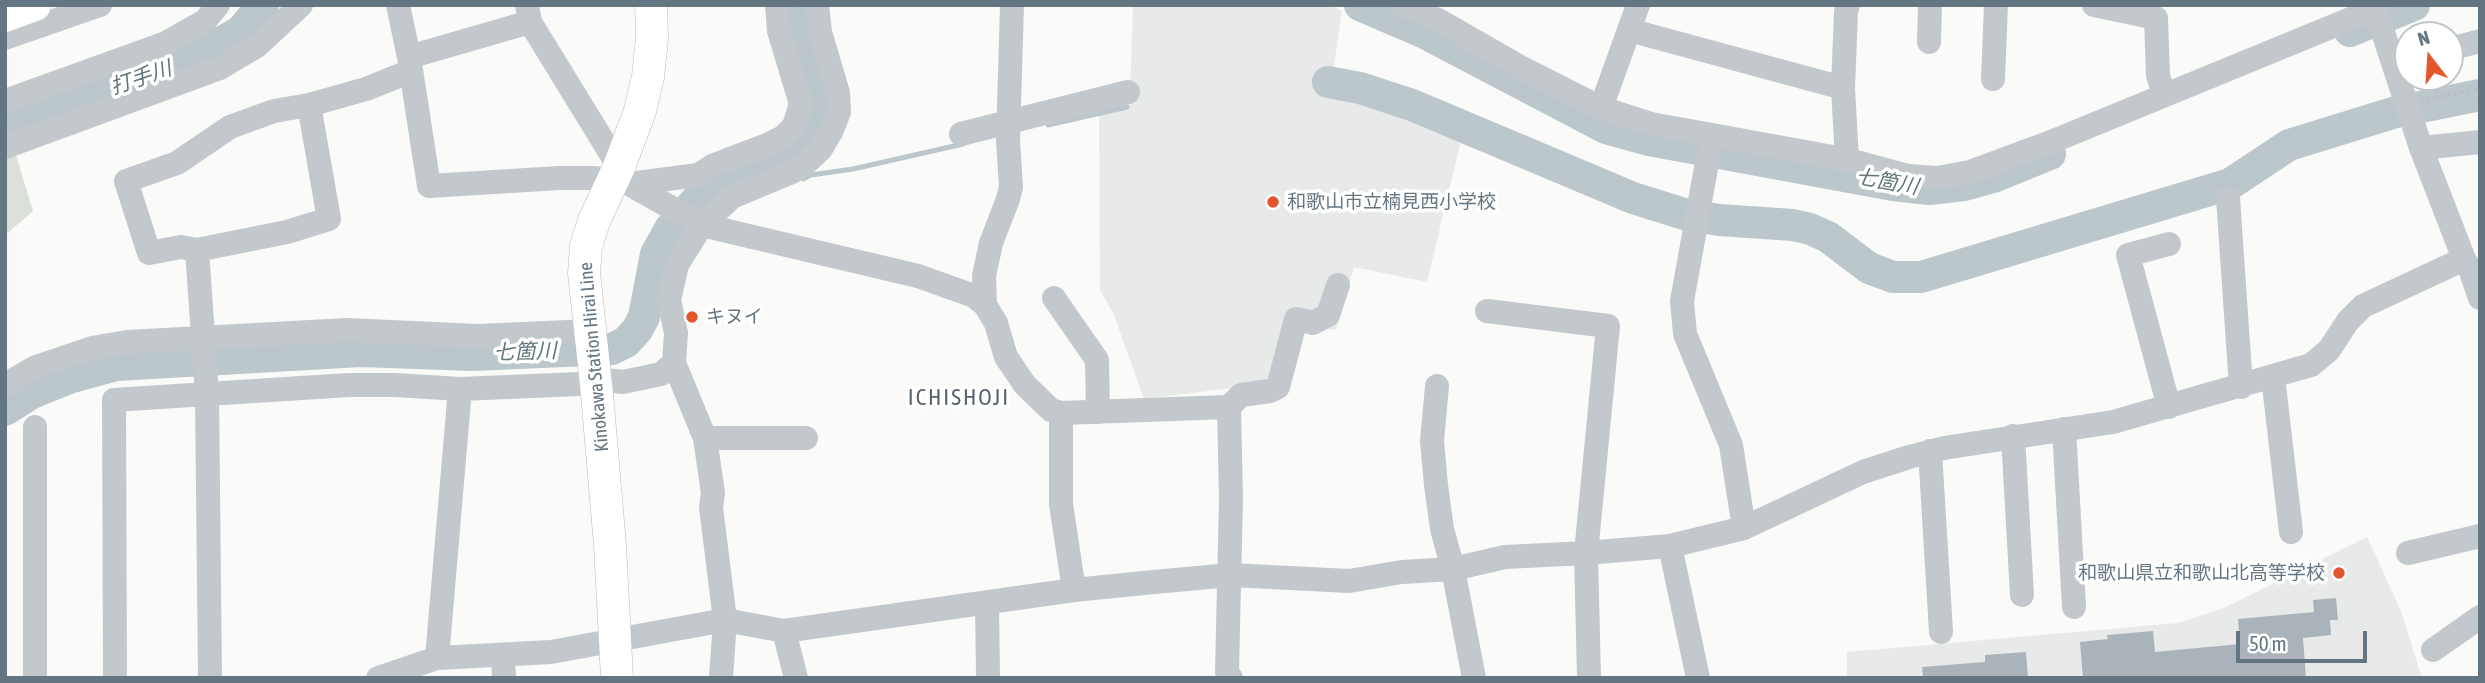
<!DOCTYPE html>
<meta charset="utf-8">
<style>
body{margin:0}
#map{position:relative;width:2485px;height:683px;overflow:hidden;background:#fafaf8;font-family:"Asap Condensed",sans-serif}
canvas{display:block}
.frame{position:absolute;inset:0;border:7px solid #657683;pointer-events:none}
.north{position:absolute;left:2394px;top:21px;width:70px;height:70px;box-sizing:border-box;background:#fff;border:2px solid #c1c8cd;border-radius:50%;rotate:343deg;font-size:19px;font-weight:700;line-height:28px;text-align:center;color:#657683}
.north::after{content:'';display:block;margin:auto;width:24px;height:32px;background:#e4572e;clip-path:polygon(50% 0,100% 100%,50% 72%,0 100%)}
.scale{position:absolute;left:2236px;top:631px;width:131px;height:32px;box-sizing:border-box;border:4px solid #657683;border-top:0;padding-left:9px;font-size:21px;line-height:24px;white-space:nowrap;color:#657683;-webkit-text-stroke:5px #fff;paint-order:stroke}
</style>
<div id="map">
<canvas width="2485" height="683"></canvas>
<div class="frame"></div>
<div class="north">N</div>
<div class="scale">50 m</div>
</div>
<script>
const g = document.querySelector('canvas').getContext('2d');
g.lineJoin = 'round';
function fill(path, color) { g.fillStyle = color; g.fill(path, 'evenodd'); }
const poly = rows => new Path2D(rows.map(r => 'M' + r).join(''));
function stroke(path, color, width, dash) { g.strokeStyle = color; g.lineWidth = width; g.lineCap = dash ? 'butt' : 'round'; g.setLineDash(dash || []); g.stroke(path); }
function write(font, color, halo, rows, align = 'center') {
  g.font = font + ' "Asap Condensed","Noto Sans JP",sans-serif'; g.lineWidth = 7; g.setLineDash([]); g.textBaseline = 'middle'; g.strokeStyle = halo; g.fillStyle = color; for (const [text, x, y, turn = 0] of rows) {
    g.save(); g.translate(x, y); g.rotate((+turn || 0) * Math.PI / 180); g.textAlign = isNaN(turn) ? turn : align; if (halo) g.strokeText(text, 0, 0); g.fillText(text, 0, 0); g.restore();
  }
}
const built = poly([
 [1133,5,1330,5,1342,11,1330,93,1462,136,1427,282,1354,267,1336,330,1301,325,1290,388,1232,388,1144,399,1114,315,1100,290,1099,107,1130,99],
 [2367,537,2401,611,2422,678,1847,678,1847,652,2178,623,2224,608]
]);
const green = poly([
 [15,152,33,211,5,235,5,156]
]);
const stream = poly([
 [1048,125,1127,107],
 [803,179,811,175,853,169,963,144],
 [696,201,709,207]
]);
const river = poly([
 [1360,5,1425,33,1606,128,1649,140,1893,185,1929,189,1964,185,1996,176,2050,154],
 [2350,31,2414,5],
 [1328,82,1360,88,1412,105,1633,198,1684,214,1719,220,1793,225,1810,229,1828,237,1869,268,1893,277,1921,277,2230,184,2289,145,2396,112,2480,95],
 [5,125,191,60,241,31,263,5],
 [5,410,32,393,72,377,116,365,361,351,472,355,612,349,626,342,637,330,644,317,656,254,670,229,696,201,719,185,778,160,795,151,808,136,816,120,817,95,799,33,798,5]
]);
const building = poly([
 [2336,598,2338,620,2330,620,2331,635,2303,638,2306,678,2083,678,2080,642,2108,639,2107,635,2153,631,2155,652,2240,644,2238,619,2314,612,2313,600],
 [2026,652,2028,678,1923,678,1922,667,1985,662,1985,655]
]);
const path = poly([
 [2426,99,2480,89]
]);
const minor = poly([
 [398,5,409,57,429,186,559,178,595,178,612,182],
 [527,5,530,22,619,167],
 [1403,5,1438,20,1520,67,1601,108,1651,124,1712,135,1682,301,1685,334,1731,445,1744,528],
 [2094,5,2156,18,2158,75,2164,95],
 [2374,5,2421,148,2464,259,2470,269,2480,298],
 [1629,30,1843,88],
 [5,38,100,5],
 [1929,42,1930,5],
 [2450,49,2480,41],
 [409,57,530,22],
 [1993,79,1996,5],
 [5,101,166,43,205,21,218,5],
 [1601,108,1638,5],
 [961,134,1128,92],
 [1712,135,1849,160,1908,176,1937,178,1970,172,2051,142,2375,9],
 [5,147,220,68,257,46,301,5],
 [2421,148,2480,142],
 [1847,160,1843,88,1846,12,1848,5],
 [615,176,702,225,918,276,974,296,985,305,996,323,1006,357,1025,385,1051,410,1061,413,1229,407,1231,499,1227,672,1231,678],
 [629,184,698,175,712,166,767,145,783,137,794,126,801,104,779,31,777,5],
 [2228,198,2241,387],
 [197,250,287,232,329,219,309,105,366,89,411,71],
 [1054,298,1097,360,1098,412],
 [985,305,984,276,991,243,1008,199,1011,187,1008,141,1012,5],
 [1487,311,1608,326,1586,553,1589,678],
 [674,363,705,438,713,493,711,507,725,620,721,678],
 [2273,377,2291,532],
 [5,385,36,367,92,348,127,342,347,330,478,336,590,331],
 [1437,386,1432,441,1436,485,1442,529,1453,569,1474,678],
 [1229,407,1241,395,1270,391,1278,387,1296,319,1313,323,1328,315,1338,285],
 [2169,407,2128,255,2169,244],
 [1061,413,1061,504,1074,590],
 [35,427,35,678],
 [2064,429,2074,607],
 [2013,436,2022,595],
 [705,438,806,438],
 [1930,451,1941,632],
 [1670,546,1698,678],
 [2408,553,2480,536],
 [987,603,988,678],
 [784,631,796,678],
 [2433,650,2480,617],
 [503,655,504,678],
 [437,658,460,389,579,384,596,379,623,382,661,374,674,363,676,333,669,300,677,265,702,225,732,197,792,172,806,163,821,149,831,132,839,112,838,93,820,32,817,5],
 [115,678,114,400,207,394,197,250,181,247,149,253,126,181,177,163,230,127,274,111,309,105],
 [210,678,207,394,349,385,395,385,460,389],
 [378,678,437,658,551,652,725,620,784,631,1074,590,1154,582,1230,575,1349,581,1402,572,1453,569,1505,557,1586,553,1670,546,1744,528,1863,472,1909,457,1944,448,2113,422,2311,365,2329,350,2348,321,2363,306,2464,259]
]);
const major = poly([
 [5,16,35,5],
 [617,678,610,545,597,394,584,273,586,246,594,221,619,167,640,111,648,77,652,38,651,5]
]);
const markers = [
 [1273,202,7,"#e4572e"],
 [692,317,7,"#e4572e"],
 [2339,573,7,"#e4572e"]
];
const poiNames = [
 ["和歌山市立楠見西小学校",1287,202],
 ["キヌイ",706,317],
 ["和歌山県立和歌山北高等学校",2325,573,"right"]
];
const streetNames = [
 ["Kinokawa Station Hirai Line",594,357,-95]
];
const waterNames = [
 ["打手川",141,78,-19],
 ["七箇川",1887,182,10],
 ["七箇川",525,352,-2]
];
const quarterNames = [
 ["ICHISHOJI",959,398]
];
fill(built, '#e8e9e9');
fill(green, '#dadfd7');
stroke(stream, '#bbc7cb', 5);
stroke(river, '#bbc7cb', 32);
fill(building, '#aab3b9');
stroke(major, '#b5babe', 33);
stroke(path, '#bbbfc2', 3.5, [3.5, 3.5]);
stroke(minor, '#c3c8cc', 24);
stroke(major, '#fff', 32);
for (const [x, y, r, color] of markers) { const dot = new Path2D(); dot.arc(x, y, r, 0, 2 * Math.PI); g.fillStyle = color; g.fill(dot); stroke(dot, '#fff', 2.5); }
write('19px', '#657683', '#fff', poiNames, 'left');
write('19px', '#657683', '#fff', streetNames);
write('italic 21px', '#60757c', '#fff', waterNames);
g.letterSpacing = '2px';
write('23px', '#57646e', '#fff', quarterNames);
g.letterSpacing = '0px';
</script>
